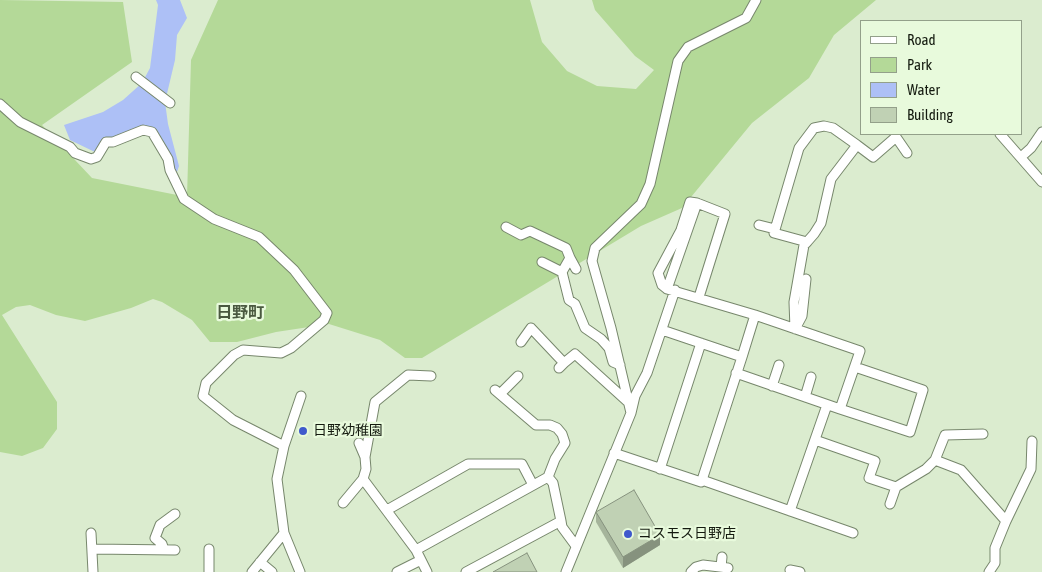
<!DOCTYPE html>
<meta charset="utf-8">
<style>
body{margin:0}
#map{position:relative;width:1042px;height:572px;overflow:hidden;background:#dbeccf;font-family:"Asap Condensed",sans-serif}
canvas{display:block}
.legend{position:absolute;left:860px;top:20px;width:162px;height:115px;box-sizing:border-box;background:#e8fadc;border:1px solid #93a08a;margin:0;padding:6px 9px;list-style:none;font-size:15px;color:#141a0f}
.legend li{display:flex;align-items:center;gap:10px;height:25px}
.legend b{width:25px;border:1px solid #93a08a}
</style>
<div id="map">
<canvas width="1042" height="572"></canvas>
<ul class="legend">
<li><b style="height:6px;background:#fff"></b>Road</li>
<li><b style="height:14px;background:#b4d998"></b>Park</li>
<li><b style="height:14px;background:#adc0f6"></b>Water</li>
<li><b style="height:14px;background:#c0d1b4"></b>Building</li>
</ul>
</div>
<script>
const g = document.querySelector('canvas').getContext('2d');
g.lineJoin = 'round';
function fill(path, color) { g.fillStyle = color; g.fill(path, 'evenodd'); }
const poly = rows => new Path2D(rows.map(r => 'M' + r).join(''));
function stroke(path, color, width, dash) { g.strokeStyle = color; g.lineWidth = width; g.lineCap = dash ? 'butt' : 'round'; g.setLineDash(dash || []); g.stroke(path); }
function write(font, color, halo, rows, align = 'center') {
  g.font = font + ' "Asap Condensed","Noto Sans JP",sans-serif'; g.lineWidth = 4.5; g.setLineDash([]); g.textBaseline = 'middle'; g.strokeStyle = halo; g.fillStyle = color; for (const [text, x, y, turn = 0] of rows) {
    g.save(); g.translate(x, y); g.rotate((+turn || 0) * Math.PI / 180); g.textAlign = isNaN(turn) ? turn : align; if (halo) g.strokeText(text, 0, 0); g.fillText(text, 0, 0); g.restore();
  }
}
const green = poly([
 [0,0,123,2,132,62,42,125,92,178,187,197,191,60,218,0,530,0,542,42,567,71,597,86,636,89,654,70,635,56,595,10,592,0,876,0,834,35,809,78,752,123,682,208,641,226,422,358,405,358,380,340,329,324,276,332,237,342,210,342,192,320,162,302,153,299,131,308,85,321,56,315,30,305,16,307,2,315,57,402,57,429,43,448,22,456,0,452]
]);
const water = poly([
 [156,0,180,0,187,18,177,35,175,60,165,102,168,124,179,166,177,172,170,164,162,151,156,130,149,126,135,130,99,154,70,140,64,125,103,112,123,100,142,83,150,68,158,5]
]);
const street = poly([
 [136,77,170,103],
 [0,104,20,122,70,147,75,153,91,159,97,157,106,142,113,142,143,130,152,132,168,159,170,170,184,199,214,219,259,237,294,270,327,313,324,320,291,348,281,353,243,350,234,355,206,383,203,396,233,420,284,446],
 [1000,134,1042,182],
 [857,145,873,157,896,137,907,153],
 [1021,157,1031,148,1042,132],
 [759,225,775,229],
 [506,227,521,235,530,231,566,248,570,258,562,272],
 [570,258,576,269],
 [542,262,562,272,569,300,575,304,585,328,601,339,609,348,613,362,620,365],
 [667,289,662,285,658,273,681,230,690,202,697,203],
 [699,297,725,214,697,203,667,289,755,315],
 [795,329,794,302,804,245,807,242,814,234,821,223,831,179,857,145,833,128,824,126,814,128,799,148,774,233,807,242],
 [795,329,802,316,806,279],
 [662,330,742,357],
 [521,342,531,328,564,363,559,368],
 [564,363,575,354,629,403],
 [772,386,779,365],
 [495,390,536,425,550,425,557,428,562,434,565,443,555,459,548,477,553,483,561,521],
 [500,394,518,376],
 [805,397,811,377],
 [840,409,910,432,923,390,855,367],
 [631,413,611,328,592,261,595,248,641,204,650,184,678,61,688,47,746,18,756,0],
 [815,440,875,461,869,478,896,487,890,504],
 [359,443,365,457,366,469,363,479],
 [614,453,701,482,702,480,853,533],
 [365,457,375,402,408,375,431,376],
 [935,460,961,470,1006,521,995,548,995,563,989,572],
 [660,469,701,343],
 [702,480,742,357,755,315,860,351,840,409,736,373],
 [896,487,926,469,935,460,945,435,983,434],
 [343,503,363,479,416,550],
 [387,510,468,464,522,464,533,485],
 [790,511,827,405],
 [1006,521,1031,469,1032,441],
 [91,533,93,572],
 [92,549,175,550],
 [209,549,209,572],
 [164,550,162,544,155,538,160,525,175,514],
 [260,562,272,572],
 [721,567,722,557],
 [790,570,800,572],
 [252,572,284,533],
 [300,572,284,533,277,479,284,446,301,396],
 [397,572,421,560],
 [427,572,416,550,548,477],
 [466,572,561,521,562,527,576,546],
 [566,572,631,413,635,396,647,373,675,290],
 [691,572,696,567,703,565,728,568]
]);
const wall = poly([
 [596,512,660,545,623,568,596,522]
]);
const shadedWall = poly([
 [660,535,660,545,623,568,623,557]
]);
const building = poly([
 [634,490,660,535,623,557,596,512,634,490],
 [527,553,537,572,493,572,527,553]
]);
const markers = [
 [303,431,5,"#3f59cc"],
 [628,534,5,"#3f59cc"]
];
const poiNames = [
 ["日野幼稚園",313,431],
 ["コスモス日野店",638,534]
];
const quarterNames = [
 ["日野町",240,313]
];
fill(green, '#b4d998');
fill(water, '#adc0f6');
stroke(street, '#77876c', 11);
stroke(street, '#fff', 9);
fill(wall, '#a5b49b');
fill(shadedWall, '#86927e');
fill(building, '#c0d1b4');
stroke(building, '#86927e', 1);
for (const [x, y, r, color] of markers) { const dot = new Path2D(); dot.arc(x, y, r, 0, 2 * Math.PI); g.fillStyle = color; g.fill(dot); stroke(dot, '#e8fadc', 2); }
write('14px', '#141a0f', '#e8fadc', poiNames, 'left');
write('bold 16px', '#4a5940', '#e8fadc', quarterNames);
</script>
